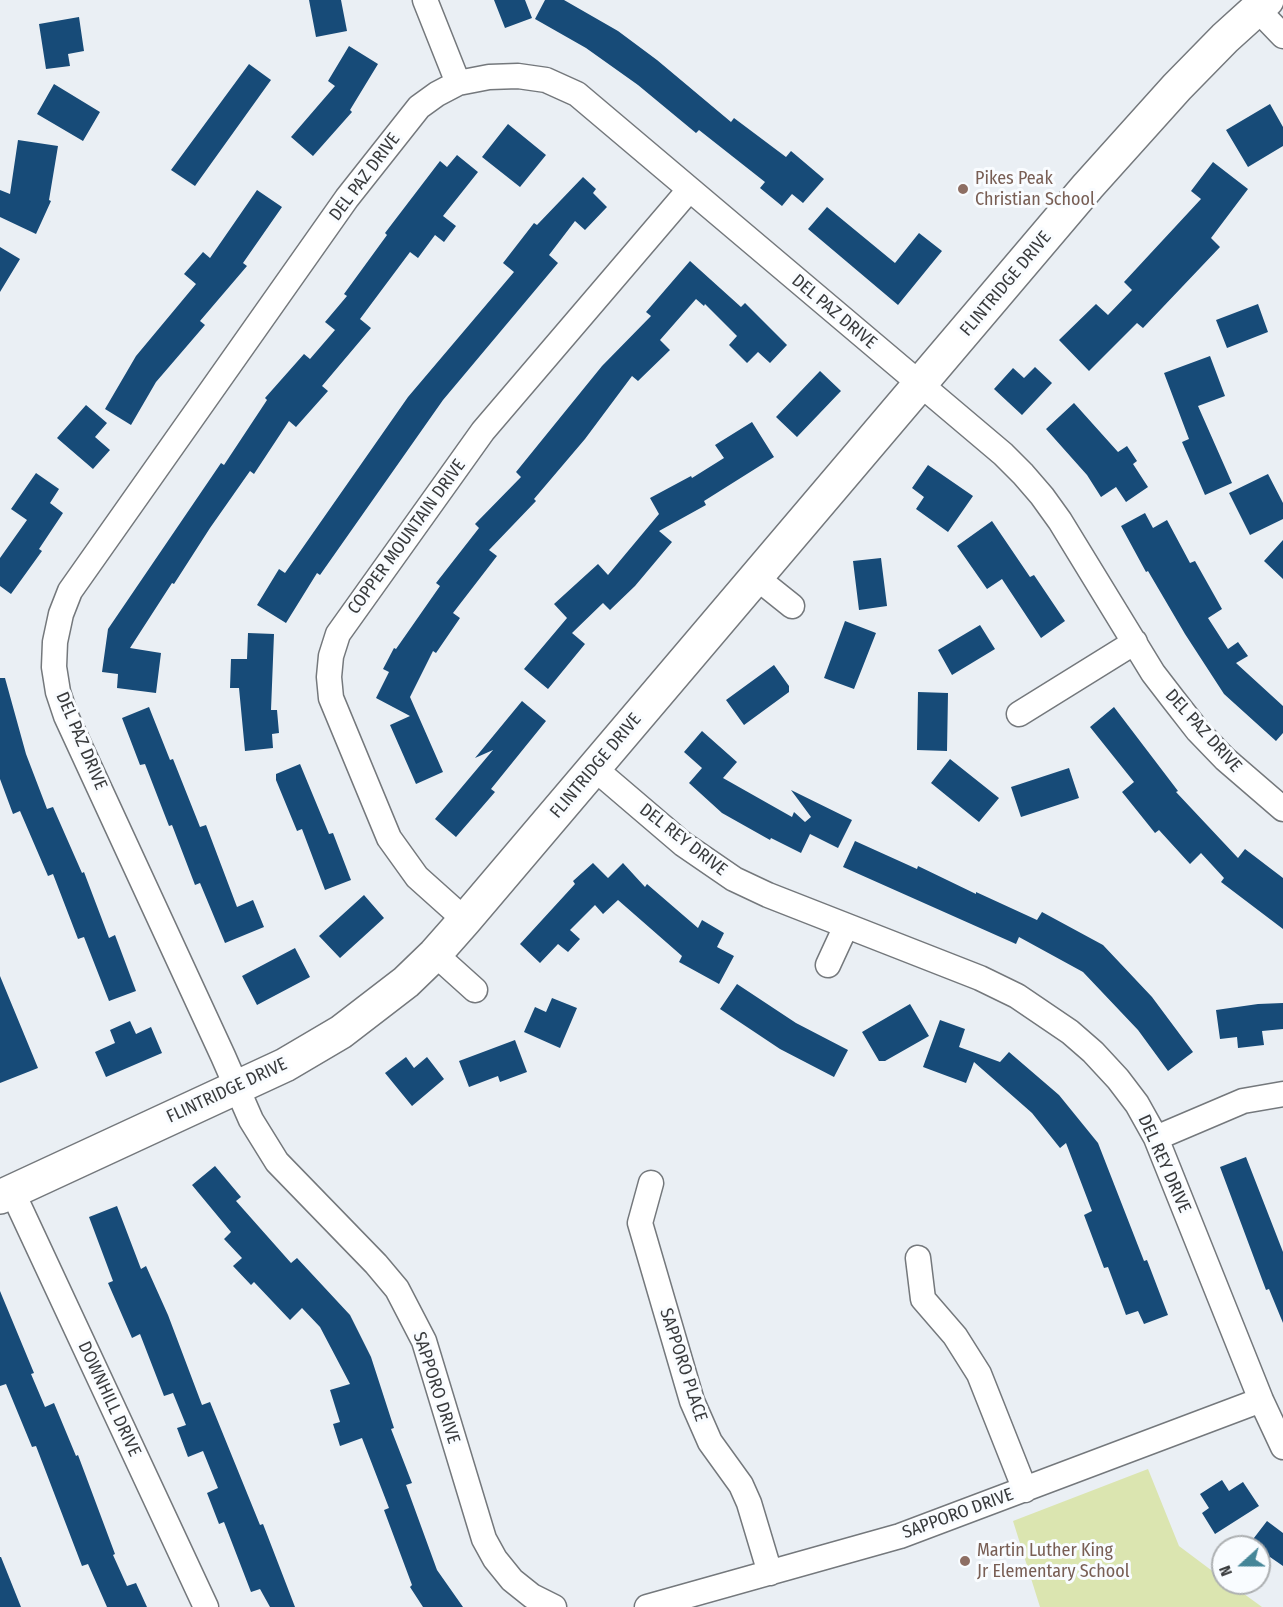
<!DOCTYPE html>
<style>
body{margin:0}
#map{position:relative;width:1283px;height:1607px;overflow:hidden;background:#eaeff4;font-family:"Fira Sans Condensed",sans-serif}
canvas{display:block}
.north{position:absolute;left:1211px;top:1535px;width:60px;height:60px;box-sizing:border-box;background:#f9fcff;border:2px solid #acafb1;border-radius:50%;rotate:249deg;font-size:16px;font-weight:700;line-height:24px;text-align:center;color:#393b3d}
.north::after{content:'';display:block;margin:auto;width:21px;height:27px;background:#458698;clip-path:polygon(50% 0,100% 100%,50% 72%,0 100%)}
</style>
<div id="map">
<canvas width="1283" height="1607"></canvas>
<div class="north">N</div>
</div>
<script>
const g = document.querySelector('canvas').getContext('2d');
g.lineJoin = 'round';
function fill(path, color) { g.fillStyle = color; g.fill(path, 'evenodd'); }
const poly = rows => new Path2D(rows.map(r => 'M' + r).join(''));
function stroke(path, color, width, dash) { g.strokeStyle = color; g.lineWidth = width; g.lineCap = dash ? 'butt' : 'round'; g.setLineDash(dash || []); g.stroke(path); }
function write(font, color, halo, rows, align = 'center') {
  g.font = font + ' "Fira Sans Condensed",sans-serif'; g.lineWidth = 6; g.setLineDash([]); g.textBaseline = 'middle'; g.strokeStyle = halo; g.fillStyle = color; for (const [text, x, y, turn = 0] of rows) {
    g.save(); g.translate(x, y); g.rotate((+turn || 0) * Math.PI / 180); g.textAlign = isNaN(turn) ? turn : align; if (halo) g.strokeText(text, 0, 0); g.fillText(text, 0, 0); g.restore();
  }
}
const green = poly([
 [1148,1469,1179,1546,1223,1579,1223,1583,1229,1583,1262,1607,1040,1607,1013,1521]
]);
const building = poly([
 [309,0,341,0,347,31,316,37],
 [494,0,525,0,532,18,505,28],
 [545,0,564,0,618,31,657,60,731,122,734,118,786,157,791,151,824,179,803,203,792,194,782,206,760,188,765,182,699,130,696,133,638,85,586,48,535,19],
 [79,17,84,51,68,54,70,66,46,69,39,24],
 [349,46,378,64,350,110,352,112,313,156,291,137,335,86,328,81],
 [249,64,271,80,195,186,171,170],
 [54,84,100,112,83,141,37,114],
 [1270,104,1283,127,1283,146,1248,167,1226,130],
 [508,124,546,155,520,187,482,157],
 [18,140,58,146,49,200,51,201,36,234,0,217,0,190,10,194],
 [457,155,478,172,443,216,456,226,444,242,435,235,418,258,410,252,360,319,371,328,322,386,328,391,296,427,289,421,254,474,250,471,210,528,174,584,172,583,130,648,161,653,156,693,117,688,118,674,102,672,108,629,221,463,224,465,267,400,265,398,304,354,310,359,335,330,325,322,347,296,344,294,387,235,385,233,440,161,447,167],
 [1213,162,1248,189,1211,238,1220,247,1143,328,1137,323,1089,371,1059,340,1096,304,1108,315,1132,290,1124,282,1201,199,1191,191],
 [583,177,596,189,593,193,607,207,585,230,575,221,549,255,558,263,443,400,320,575,317,573,286,623,257,605,279,569,285,573,408,397,514,272,503,263,534,223,537,225],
 [257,190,282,207,243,263,247,266,200,321,205,325,156,382,131,425,105,409,136,356,196,284,184,274,203,252,210,258],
 [827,207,895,263,919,233,942,251,898,305,808,229],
 [0,247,20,259,0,292],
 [690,261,741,307,745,303,787,345,770,363,758,352,747,363,729,345,737,336,705,304,704,306,696,299,660,340,670,350,638,381,632,376,585,439,534,499,536,501,489,550,497,556,453,613,460,618,436,653,433,651,410,697,443,772,416,784,390,725,410,716,376,698,389,672,383,669,394,648,396,649,440,586,436,583,479,528,475,524,521,477,516,472,602,366,651,316,646,312],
 [1258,304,1268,332,1227,348,1216,320],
 [1210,356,1225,396,1198,406,1232,483,1205,495,1182,442,1189,439,1164,373],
 [1035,367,1052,383,1022,415,994,389,1013,368,1024,378],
 [820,371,841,391,797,437,776,417],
 [1074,403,1118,452,1127,446,1137,461,1133,464,1148,487,1126,502,1116,487,1101,497,1087,475,1046,429],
 [86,405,107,423,95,437,110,450,93,469,57,438],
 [752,422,774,457,704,501,706,505,659,531,672,542,635,586,610,610,603,603,572,633,585,644,548,689,524,669,567,618,554,604,598,564,608,575,659,514,650,498,691,476,692,478,724,458,715,445],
 [928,465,973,496,948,532,916,509,924,497,912,488],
 [36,473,59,489,50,503,63,513,39,549,42,551,11,594,0,586,0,558,27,520,11,509],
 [1268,474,1283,503,1283,519,1250,535,1229,493],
 [1145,513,1153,528,1167,520,1190,563,1195,561,1222,609,1208,618,1228,649,1238,642,1248,656,1236,663,1283,706,1283,733,1276,741,1224,694,1185,634,1148,571,1146,572,1121,526],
 [992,521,1030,577,1034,575,1065,621,1041,638,1002,579,987,589,957,546],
 [1283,540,1283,579,1264,561],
 [881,558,887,606,859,610,853,561],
 [845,621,876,633,854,689,824,678],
 [980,625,995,649,952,675,938,650],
 [248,633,274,634,271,710,277,710,279,733,272,734,273,748,245,751,239,688,230,688,231,659,247,659],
 [774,665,789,686,789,692,744,725,726,700],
 [0,678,5,678,26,754,47,809,53,807,82,873,84,872,109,938,115,935,136,991,109,1001,84,937,78,939,53,874,48,876,20,811,13,814,0,779],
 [918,692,948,693,947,751,917,750],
 [522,701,546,721,491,789,495,792,456,837,435,819,493,750,475,758],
 [149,707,170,760,173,759,200,827,206,825,237,907,253,900,264,927,225,943,200,883,195,885,172,825,169,826,145,764,140,765,122,718],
 [1114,707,1178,791,1176,792,1238,858,1245,849,1283,878,1283,929,1221,882,1224,878,1201,853,1190,864,1159,830,1155,833,1122,792,1134,782,1090,727],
 [702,731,737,762,723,778,792,817,794,812,805,822,811,817,791,790,852,820,838,848,810,834,801,853,771,838,770,840,722,813,689,783,702,768,684,752],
 [950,759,999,798,979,822,931,783],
 [300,764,329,834,333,833,351,880,325,890,302,829,297,831,276,780,276,774],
 [1069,768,1079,798,1021,817,1011,787],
 [855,841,917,869,918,866,976,894,976,892,1037,920,1042,912,1103,945,1152,997,1193,1052,1168,1071,1138,1030,1083,972,1019,937,1016,944,843,867],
 [593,863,608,878,623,863,645,887,647,884,698,928,702,920,724,933,717,947,734,956,719,984,679,962,682,956,618,900,603,914,595,905,570,930,580,939,568,952,558,944,540,963,520,944,575,884,573,881],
 [364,895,384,918,340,958,319,936],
 [295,948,310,977,257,1005,242,976],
 [0,976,38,1068,0,1083],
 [737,984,796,1023,848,1050,834,1077,780,1049,720,1009],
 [552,998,577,1008,560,1048,524,1032,535,1007,546,1012],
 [1283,1003,1283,1029,1262,1031,1264,1045,1238,1048,1237,1037,1220,1039,1216,1010,1258,1004],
 [910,1004,929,1036,885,1061,879,1061,862,1032],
 [940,1020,965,1029,959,1047,1000,1062,1009,1052,1059,1095,1098,1143,1144,1261,1147,1260,1168,1315,1144,1324,1138,1311,1126,1315,1108,1267,1104,1268,1084,1215,1092,1211,1066,1143,1060,1148,1032,1113,974,1062,966,1083,923,1067],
 [130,1021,136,1034,151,1027,162,1053,106,1077,95,1052,115,1043,110,1030],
 [515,1040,527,1072,500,1082,498,1076,469,1087,459,1061],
 [406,1057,414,1068,427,1057,444,1079,412,1106,385,1073],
 [1246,1157,1283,1252,1283,1323,1269,1289,1266,1290,1220,1167],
 [215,1166,241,1197,236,1201,291,1263,297,1258,350,1315,371,1357,394,1428,391,1429,412,1483,406,1485,437,1570,463,1607,423,1607,410,1587,412,1585,384,1510,389,1508,362,1438,340,1446,333,1424,340,1422,330,1390,350,1384,320,1327,302,1308,290,1320,254,1282,251,1285,233,1266,242,1258,224,1239,231,1232,192,1185],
 [117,1206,141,1269,146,1266,168,1315,202,1405,210,1402,260,1525,263,1524,295,1607,270,1607,260,1589,251,1592,224,1522,219,1524,207,1493,218,1488,203,1451,188,1457,177,1428,186,1425,173,1393,164,1396,140,1334,132,1338,108,1283,113,1281,89,1217],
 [0,1291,34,1373,31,1374,45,1407,54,1403,76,1456,78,1455,115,1554,113,1555,127,1586,136,1583,147,1607,107,1607,88,1564,82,1566,36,1446,32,1447,6,1384,0,1386],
 [1222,1480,1229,1491,1243,1482,1259,1506,1215,1534,1202,1513,1209,1508,1200,1494],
 [1267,1521,1283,1533,1283,1566,1270,1557,1259,1573,1259,1547,1247,1547],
 [0,1557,1,1557,21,1607,0,1607]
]);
const street = poly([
 [425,0,458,83],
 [1257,9,1283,36],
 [757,578,792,606],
 [1019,714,1135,642],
 [594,768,683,844,734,879,768,895,980,978,1017,996,1070,1032,1093,1052,1118,1079,1137,1104,1156,1138,1261,1400,1283,1447],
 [465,920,417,877,389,838,331,698,329,677,331,656,338,634,483,431,689,190],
 [435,954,475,990],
 [828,965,846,926],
 [1156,1138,1243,1101,1283,1094],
 [651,1183,640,1223,692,1401,710,1442,741,1485,749,1503,770,1573],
 [12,1191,206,1607],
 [918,1258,923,1299,955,1336,979,1374,1025,1490],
 [554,1607,532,1596,512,1580,495,1559,484,1539,424,1341,397,1289,376,1264,277,1162,251,1120,223,1056,66,716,58,692,54,667,55,642,61,614,70,591,347,198,419,107,437,94,458,83,489,77,518,76,546,80,577,94,1003,454,1023,474,1042,496,1060,521,1153,673,1173,699,1198,731,1225,759,1283,809],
 [647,1607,900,1536,1261,1400]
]);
const secondary = poly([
 [0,1197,285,1065,341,1032,406,982,435,954,465,920,1088,186,1177,87,1225,38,1267,0]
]);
const markers = [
 [963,189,6,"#8d6e63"],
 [965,1561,6,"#8d6e63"]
];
const streetNames = [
 ["DEL PAZ DRIVE",365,177,-53],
 ["FLINTRIDGE DRIVE",1006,284,-50],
 ["DEL PAZ DRIVE",834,312,40],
 ["COPPER MOUNTAIN DRIVE",407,537,-54],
 ["DEL PAZ DRIVE",1203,731,48],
 ["DEL PAZ DRIVE",81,741,67],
 ["FLINTRIDGE DRIVE",596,766,-50],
 ["DEL REY DRIVE",683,840,38],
 ["FLINTRIDGE DRIVE",227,1091,-25],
 ["DEL REY DRIVE",1164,1164,66],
 ["SAPPORO PLACE",683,1365,72],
 ["SAPPORO DRIVE",436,1388,72],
 ["DOWNHILL DRIVE",109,1399,65],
 ["SAPPORO DRIVE",958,1514,-20]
];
const educationNames = [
 ["Pikes Peak",975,179],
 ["Christian School",975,200],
 ["Martin Luther King",977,1551],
 ["Jr Elementary School",977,1572]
];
fill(green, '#dbe5b0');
fill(building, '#174b78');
stroke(street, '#74787c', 27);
stroke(secondary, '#74787c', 36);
stroke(street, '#fff', 24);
stroke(secondary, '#fff', 33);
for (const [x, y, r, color] of markers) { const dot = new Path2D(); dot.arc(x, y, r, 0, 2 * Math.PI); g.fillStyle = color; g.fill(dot); stroke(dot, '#f9fcff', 2); }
write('18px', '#393b3d', '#f9fcff', streetNames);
write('18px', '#785e54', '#f9fcff', educationNames, 'left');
</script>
